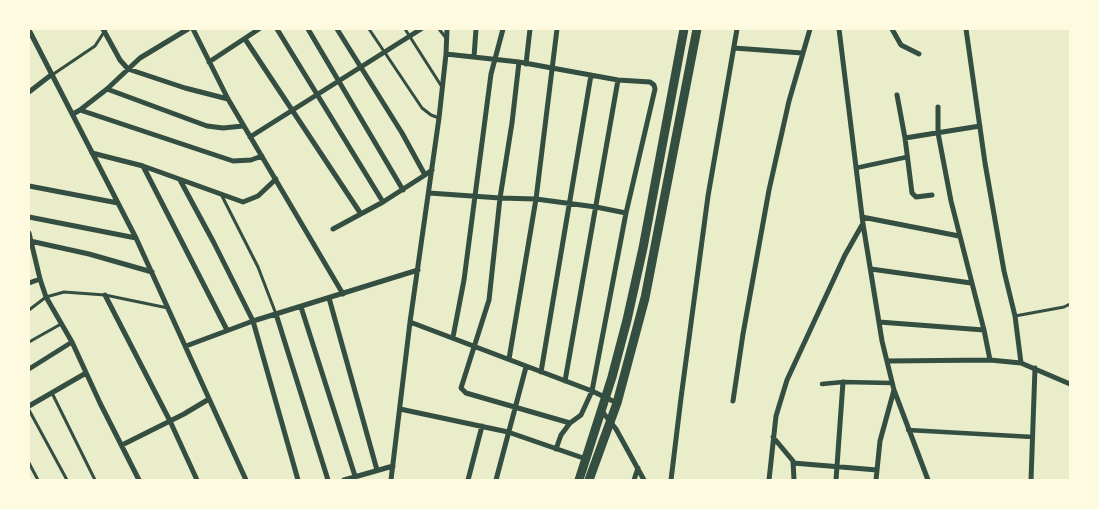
<!DOCTYPE html>
<style>
body{margin:0}
#map{position:relative;width:1099px;height:509px;overflow:hidden;background:#e9edc9;font-family:"PT Sans Narrow",sans-serif}
canvas{display:block}
.frame{position:absolute;inset:0;border:30px solid #fefae0;pointer-events:none}
</style>
<div id="map">
<canvas width="1099" height="509"></canvas>
<div class="frame"></div>
</div>
<script>
const g = document.querySelector('canvas').getContext('2d');
g.lineJoin = 'round';
const poly = rows => new Path2D(rows.map(r => 'M' + r).join(''));
function stroke(path, color, width, dash) { g.strokeStyle = color; g.lineWidth = width; g.lineCap = dash ? 'butt' : 'round'; g.setLineDash(dash || []); g.stroke(path); }
const service = poly([
 [369,29,422,108,431,115,439,118],
 [405,29,442,87],
 [439,29,446,38],
 [52,75,95,46,106,29],
 [222,196,258,267,276,314],
 [29,310,46,297,64,292,105,295,168,308],
 [1015,316,1064,307,1070,304],
 [29,342,61,324],
 [52,393,95,480],
 [29,410,67,480],
 [29,463,38,480]
]);
const pedestrian = poly([
 [856,168,907,157],
 [29,369,72,342],
 [822,384,843,382,892,383],
 [908,430,1033,437]
]);
const minor = poly([
 [103,29,120,60,128,69,185,88,228,99],
 [193,29,228,99,343,294],
 [277,29,383,202],
 [308,29,403,190],
 [337,29,402,133,425,175,432,170],
 [839,29,863,224,882,341,894,390,928,480],
 [892,29,901,45,919,54],
 [966,29,985,163,1004,271,1015,316,1021,363],
 [29,30,136,238,246,480],
 [245,39,361,214],
 [734,48,802,53],
 [446,54,519,62,618,80,650,82,654,85,655,89,626,213,592,391,581,415,570,423,466,393,461,388,489,300,500,198,512,123,519,62],
 [474,57,476,29],
 [209,62,259,29],
 [526,64,530,29],
 [107,89,207,126,223,128,243,126],
 [29,92,51,75],
 [897,95,905,138,912,193,916,197,932,195],
 [938,107,938,133,951,201,984,330,990,360],
 [80,110,107,89,140,58,188,29],
 [73,114,80,110,233,161,251,160,262,156],
 [250,137,421,29],
 [905,138,980,126],
 [92,153,143,166,243,202,258,196,276,179],
 [143,166,227,330],
 [180,180,214,243,253,321,298,480],
 [29,186,118,203],
 [429,193,500,198,536,199,596,207,626,213],
 [29,217,136,238],
 [862,217,959,236],
 [333,229,383,202,425,175],
 [29,233,40,279,46,297,72,342,100,403,139,480],
 [30,241,89,254,152,272],
 [871,269,971,283],
 [29,283,40,279],
 [105,295,170,421,197,480],
 [329,298,377,470],
 [301,307,355,476],
 [276,314,328,480],
 [410,322,592,391,617,403],
 [879,322,984,330],
 [453,337,464,280,491,74,503,29],
 [186,346,253,321,418,270],
 [509,359,536,199,557,29],
 [887,361,990,360,1021,363,1070,384],
 [541,372,591,75],
 [565,381,618,80],
 [733,401,743,334,769,190,789,101,810,29],
 [29,406,86,373],
 [400,409,508,432,586,459],
 [601,410,616,429,644,480],
 [773,437,793,461,794,480],
 [122,445,184,414,209,399],
 [556,449,561,435,570,423],
 [793,463,877,470],
 [344,480,393,466],
 [391,480,410,322,439,118,446,54,447,29],
 [468,480,482,426],
 [496,480,526,367],
 [634,480,638,468],
 [671,480,681,398,708,196,737,29],
 [769,480,776,416,787,380,845,255,862,225],
 [836,480,843,382],
 [876,480,880,441,894,390],
 [1031,480,1035,368]
]);
const secondary = poly([
 [579,480,612,377,627,320,643,248,684,29],
 [589,480,617,403,645,298,697,29]
]);
stroke(service, '#344e41', 3);
stroke(pedestrian, '#344e41', 4.5);
stroke(minor, '#344e41', 5);
stroke(secondary, '#344e41', 9);
</script>
